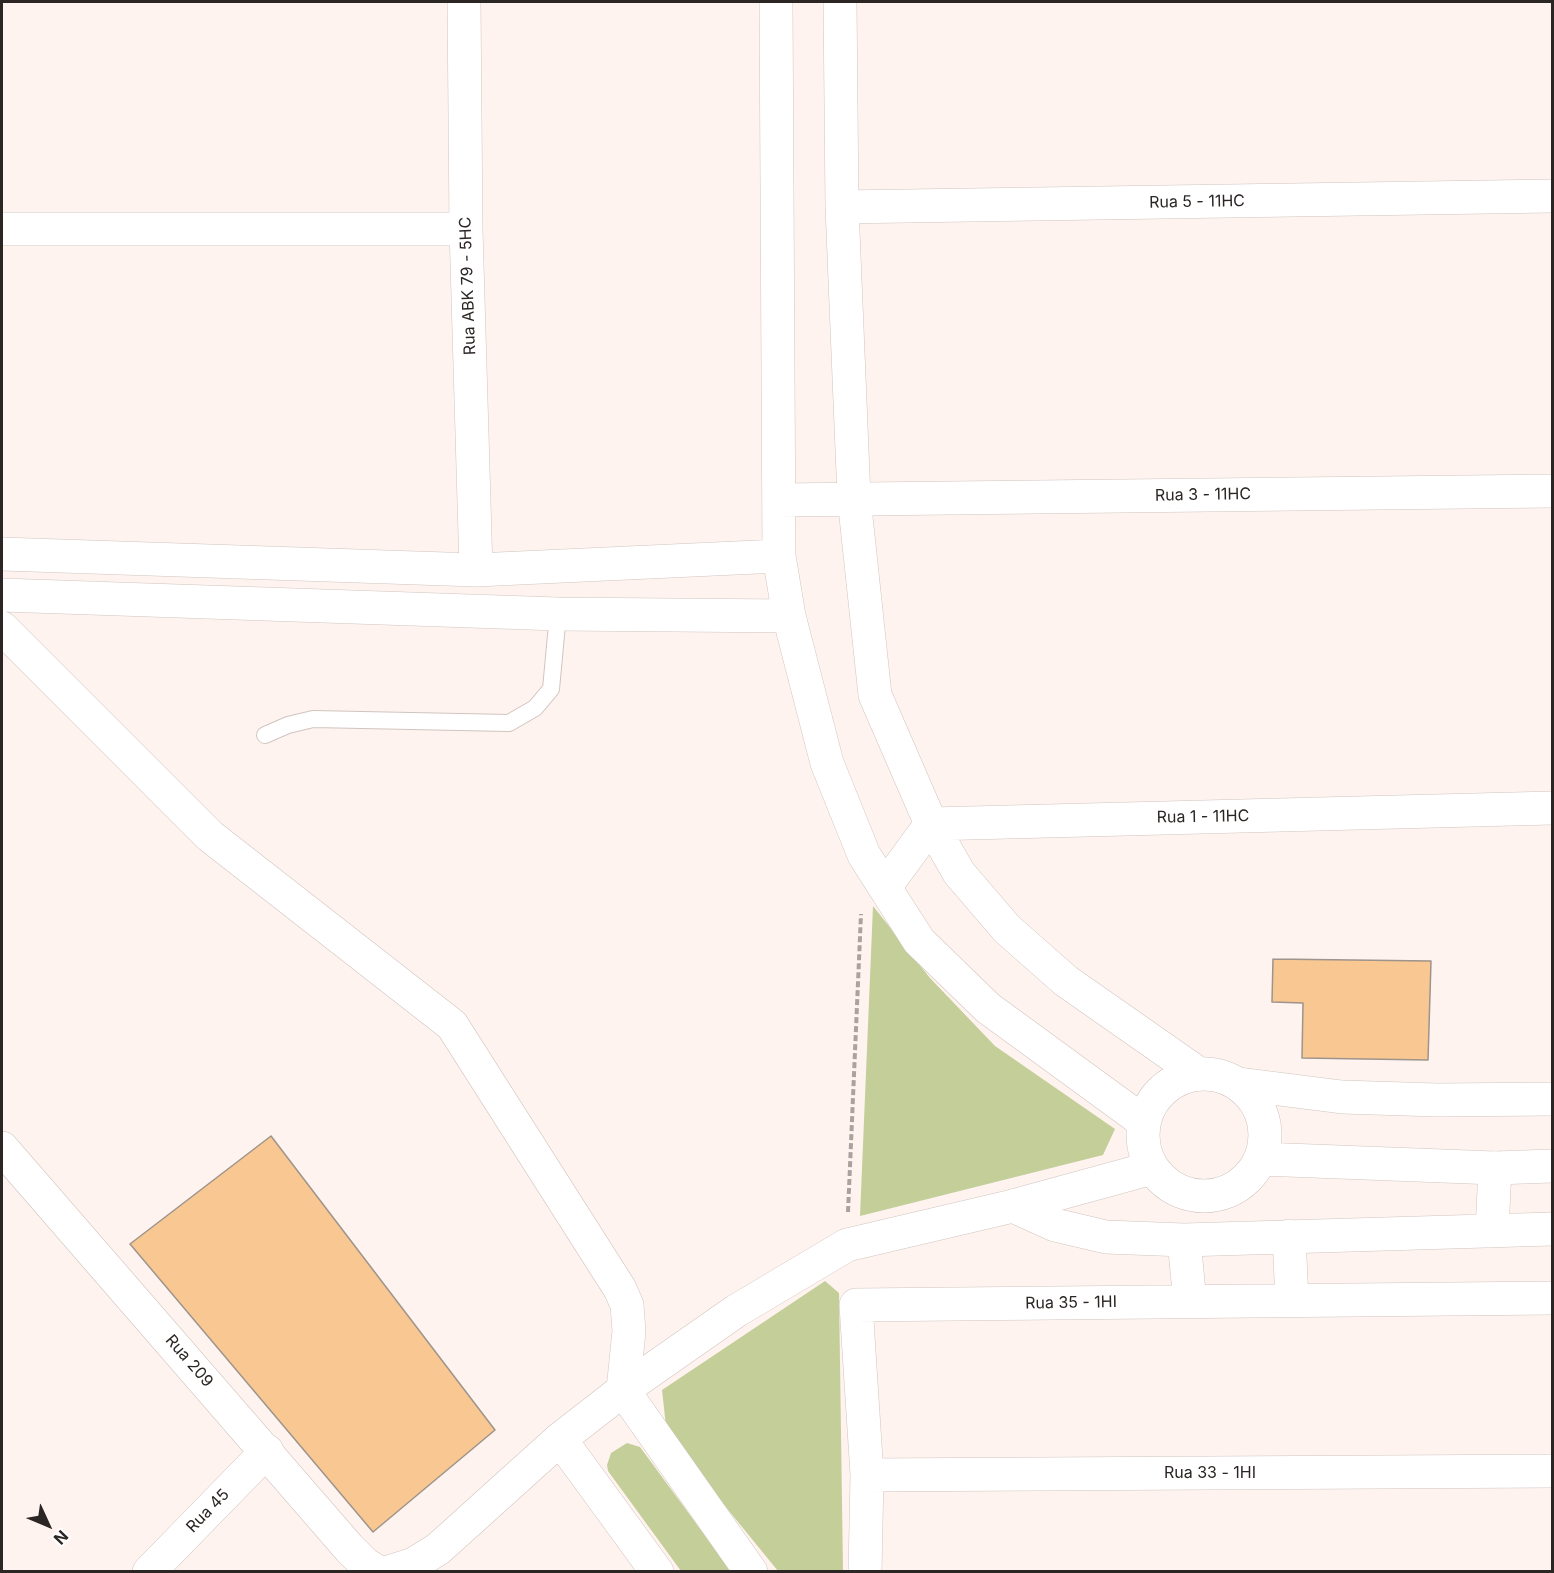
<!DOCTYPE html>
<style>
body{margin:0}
#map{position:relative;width:1554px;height:1573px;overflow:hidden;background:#fef3ef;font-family:Inter,sans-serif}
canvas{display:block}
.frame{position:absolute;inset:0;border:3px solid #2b2624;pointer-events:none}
.north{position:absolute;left:18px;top:1495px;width:60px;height:60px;-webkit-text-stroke:4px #fff;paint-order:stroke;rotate:134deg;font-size:16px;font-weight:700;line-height:24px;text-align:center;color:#2b2624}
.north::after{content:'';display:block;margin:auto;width:21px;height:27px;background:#2b2624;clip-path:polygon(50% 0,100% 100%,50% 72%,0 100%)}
</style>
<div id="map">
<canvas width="1554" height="1573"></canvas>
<div class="frame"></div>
<div class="north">N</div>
</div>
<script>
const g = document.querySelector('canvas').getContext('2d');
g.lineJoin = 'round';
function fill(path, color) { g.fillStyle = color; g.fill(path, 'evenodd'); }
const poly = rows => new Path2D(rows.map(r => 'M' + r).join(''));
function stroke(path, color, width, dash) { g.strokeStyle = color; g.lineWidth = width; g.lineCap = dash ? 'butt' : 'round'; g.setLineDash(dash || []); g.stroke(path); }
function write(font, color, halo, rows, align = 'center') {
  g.font = font + ' Inter,sans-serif'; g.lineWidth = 6; g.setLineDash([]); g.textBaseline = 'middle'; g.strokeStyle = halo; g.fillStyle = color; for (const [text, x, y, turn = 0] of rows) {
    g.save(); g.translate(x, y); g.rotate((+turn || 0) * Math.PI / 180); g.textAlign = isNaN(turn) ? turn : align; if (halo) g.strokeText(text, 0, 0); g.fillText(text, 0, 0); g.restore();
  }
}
const green = poly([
 [873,906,930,978,995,1046,1115,1129,1103,1155,860,1216],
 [825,1281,839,1293,843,1571,778,1571,667,1435,662,1390],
 [627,1443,640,1447,731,1571,681,1571,608,1471,607,1465,611,1453]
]);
const building = poly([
 [1273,959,1431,961,1428,1060,1302,1058,1303,1003,1272,1002,1273,959],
 [271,1136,495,1430,373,1532,130,1244,271,1136]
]);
const path = poly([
 [848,1212,861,914]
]);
const lane = poly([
 [265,735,288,725,313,719,509,723,535,708,551,689,558,614]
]);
const street = poly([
 [464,2,466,229,476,570],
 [776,2,779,556,789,616,827,763,864,855,919,941,988,1008,1144,1122],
 [840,2,842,207,854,498,875,695,931,824,959,873,1007,929,1066,981,1199,1074],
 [842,207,1552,196],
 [2,229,466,229],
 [779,500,1552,491],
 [2,554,476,570,779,556],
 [2,595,558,614,789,616],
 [2,628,210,836,452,1025,620,1289,627,1305,629,1331,623,1390],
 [885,887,931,824,1552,808],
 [1013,1206,1055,1225,1106,1237,1184,1240,1552,1229],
 [1492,1231,1495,1168],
 [1289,1236,1292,1301],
 [1184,1240,1190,1302],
 [867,1475,1552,1471],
 [149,1572,267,1451],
 [865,1572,867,1475,856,1305,1552,1298]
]);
const secondary = poly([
 '1143 1135a61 61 0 1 1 122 0a61 61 0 1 1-122 0Z',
 [1239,1084,1342,1097,1437,1100,1552,1099],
 [2,1148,349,1548,365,1564,378,1572],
 [1261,1159,1495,1168,1552,1166],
 [623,1390,751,1572],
 [560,1439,657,1572],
 [389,1572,414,1564,438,1549,560,1439,623,1390,736,1311,847,1245,1013,1206,1152,1168]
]);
const streetNames = [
 ["Rua 5 - 11HC",1197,202,-1],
 ["Rua ABK 79 - 5HC",468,286,-92],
 ["Rua 3 - 11HC",1203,495,-1],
 ["Rua 1 - 11HC",1203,817,-1],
 ["Rua 35 - 1HI",1071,1303,-1],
 ["Rua 209",189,1361,49],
 ["Rua 33 - 1HI",1210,1473],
 ["Rua 45",208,1511,-46]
];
fill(green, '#c4ce99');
fill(building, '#f9c791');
stroke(building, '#9d948b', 1.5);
stroke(lane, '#d1c4bf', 18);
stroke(street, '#d1c4bf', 34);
stroke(secondary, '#d1c4bf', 34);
stroke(path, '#aba29f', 4, [6, 3]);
stroke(lane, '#fff', 16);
stroke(street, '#fff', 33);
stroke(secondary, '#fff', 33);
write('16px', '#2b2624', '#fff', streetNames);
</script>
